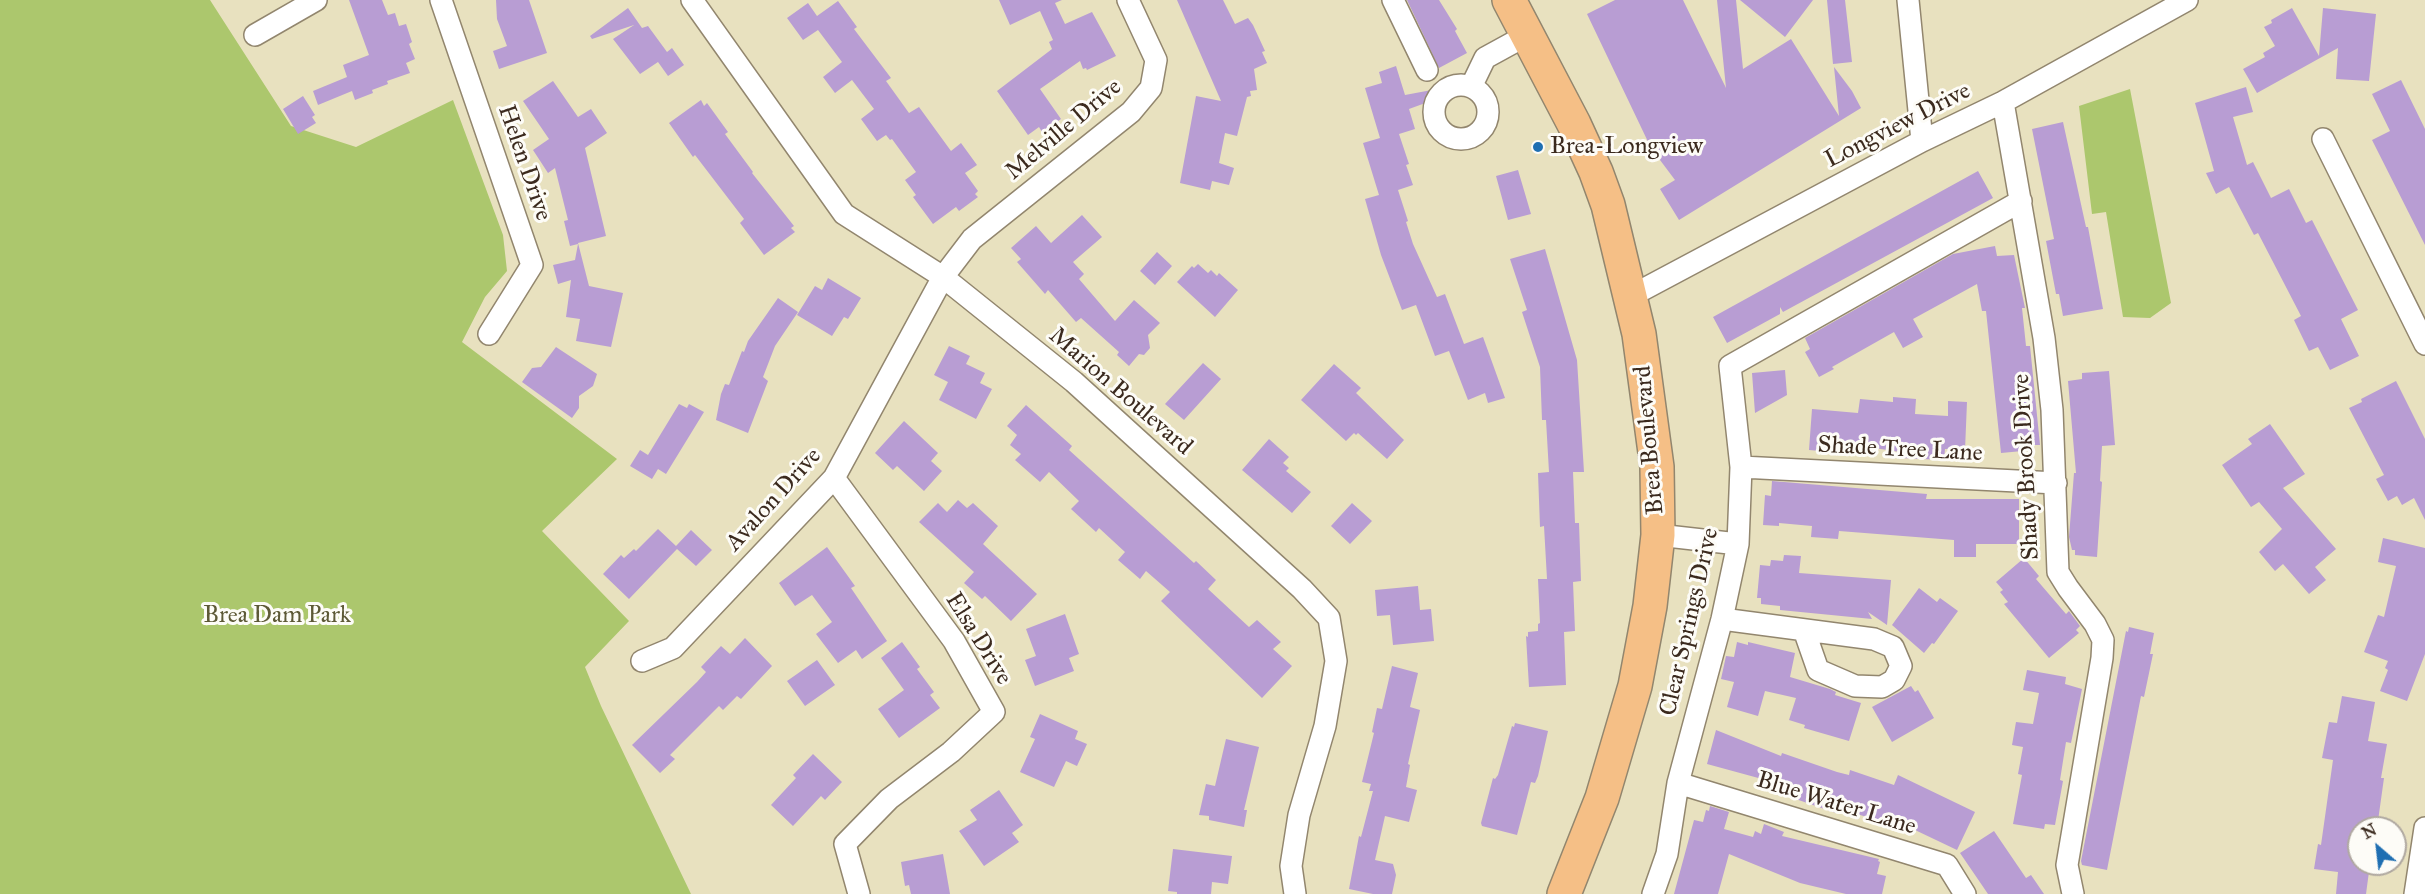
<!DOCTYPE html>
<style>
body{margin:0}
#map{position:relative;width:2425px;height:894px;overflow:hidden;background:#e8e1bf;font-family:"IM FELL Great Primer",serif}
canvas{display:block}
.north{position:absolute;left:2347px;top:816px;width:60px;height:60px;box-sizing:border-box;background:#fdfcf7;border:2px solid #afa8a0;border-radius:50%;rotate:332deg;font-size:16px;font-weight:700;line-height:24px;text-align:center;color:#3b2a1e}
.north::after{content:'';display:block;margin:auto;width:21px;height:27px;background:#1f6fb2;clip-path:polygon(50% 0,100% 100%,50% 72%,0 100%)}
</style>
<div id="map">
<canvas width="2425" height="894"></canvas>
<div class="north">N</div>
</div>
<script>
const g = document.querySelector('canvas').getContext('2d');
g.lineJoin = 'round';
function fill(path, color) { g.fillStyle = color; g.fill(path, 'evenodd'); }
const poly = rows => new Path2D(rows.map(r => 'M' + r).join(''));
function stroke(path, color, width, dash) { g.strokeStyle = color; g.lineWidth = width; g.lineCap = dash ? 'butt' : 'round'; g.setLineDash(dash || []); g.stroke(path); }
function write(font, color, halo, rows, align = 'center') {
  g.font = font + ' "IM FELL Great Primer",serif'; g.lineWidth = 6; g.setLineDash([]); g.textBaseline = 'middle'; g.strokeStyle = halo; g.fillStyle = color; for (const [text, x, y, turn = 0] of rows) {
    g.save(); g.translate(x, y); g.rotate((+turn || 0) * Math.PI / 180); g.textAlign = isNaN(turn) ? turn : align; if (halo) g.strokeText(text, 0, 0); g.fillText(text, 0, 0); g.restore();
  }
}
const green = poly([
 [0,0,210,0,291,126,356,147,453,100,503,235,507,271,485,297,462,342,617,459,542,531,629,621,585,667,601,706,691,894,0,894],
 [2130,89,2171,303,2150,318,2123,317,2106,212,2092,214,2079,106]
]);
const building = poly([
 [349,0,382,0,388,15,395,13,399,26,406,24,412,42,409,44,415,59,406,63,410,73,387,81,388,84,372,90,373,93,355,100,352,91,318,105,313,91,347,77,343,65,369,55],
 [496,0,529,0,547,53,499,69,493,51,507,46,497,19],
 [999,0,1062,0,1055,3,1065,24,1092,12,1116,56,1087,70,1086,68,1083,69,1080,61,1040,89,1061,119,1042,132,1039,127,1028,135,997,91,1052,49,1049,42,1053,40,1040,11,1010,25],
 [1177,0,1223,0,1235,24,1248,18,1253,25,1265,51,1262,52,1267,63,1254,69,1257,90,1250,91,1251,96,1247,97,1237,136,1225,133,1219,163,1234,168,1229,185,1212,181,1210,190,1180,183,1196,96,1221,101],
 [1407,0,1439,0,1457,29,1455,31,1467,53,1439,68],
 [1615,0,1683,0,1726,88,1717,0,1736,0,1743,69,1791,39,1839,116,1834,67,1852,91,1861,108,1679,220,1660,189,1675,180,1651,148,1587,14],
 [1740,0,1813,0,1785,37],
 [1827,0,1845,0,1852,62,1833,64],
 [838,1,857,27,854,29,891,78,886,81,909,113,919,107,951,151,961,143,977,165,965,173,978,191,975,194,978,197,959,211,956,207,933,224,913,197,916,195,905,180,916,172,892,139,890,140,886,135,877,141,861,119,874,109,852,80,835,93,823,77,842,62,818,30,803,40,787,18,808,3,817,16],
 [628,8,642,28,648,26,667,52,672,48,684,65,668,76,658,62,640,74,613,39,634,25,592,39,590,36],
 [2292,8,2319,56,2323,8,2376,14,2369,81,2336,79,2338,48,2257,93,2243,69,2265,57,2263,53,2275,46,2264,27,2272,23,2271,20],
 [1396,66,1405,95,1437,89,1439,98,1409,109,1415,129,1399,134,1409,164,1406,165,1413,185,1398,190,1408,221,1406,222,1413,244,1437,297,1445,294,1464,344,1483,337,1505,398,1488,403,1485,393,1468,400,1449,351,1435,356,1416,305,1402,310,1381,255,1365,199,1379,195,1363,143,1380,138,1365,88,1382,83,1379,72],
 [2401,80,2425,129,2425,245,2372,140,2390,131,2372,94],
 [553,81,578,117,591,109,607,133,585,148,606,236,578,243,589,286,623,293,611,347,576,341,580,319,566,317,571,280,558,284,553,265,575,260,578,244,570,246,564,221,568,220,555,168,548,173,533,150,549,139,523,101],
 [2246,87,2253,112,2233,117,2247,165,2253,162,2271,198,2289,189,2306,223,2312,220,2358,310,2341,319,2359,356,2330,370,2318,347,2309,351,2294,320,2301,316,2258,233,2254,235,2229,187,2216,194,2206,173,2214,171,2195,103],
 [303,96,315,115,312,117,316,123,298,134,283,109],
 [701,100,704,106,707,103,728,132,725,134,753,172,752,173,794,226,791,228,795,232,764,255,740,223,744,219,695,155,693,157,669,123],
 [2063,122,2086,227,2088,227,2103,309,2063,316,2059,294,2056,294,2046,241,2054,239,2032,129],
 [1518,170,1531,214,1508,220,1496,176],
 [1978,171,1993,198,1783,312,1780,307,1780,314,1727,343,1713,317],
 [1082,215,1102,237,1073,262,1084,274,1079,279,1115,321,1134,300,1160,323,1148,335,1150,348,1144,355,1139,354,1129,366,1117,355,1119,352,1081,318,1076,322,1048,290,1045,294,1017,262,1021,259,1011,248,1036,226,1051,243],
 [1995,246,1997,256,2014,255,2025,308,2022,308,2026,346,2030,346,2040,445,2032,445,2033,450,2001,453,1986,311,1982,311,1977,284,1913,319,1923,337,1903,348,1894,332,1832,367,1834,369,1819,377,1805,352,1810,349,1805,338,1953,254],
 [1545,249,1577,360,1584,472,1573,472,1575,523,1579,523,1581,581,1573,582,1575,631,1564,632,1566,685,1529,687,1526,636,1528,637,1528,632,1538,631,1538,624,1540,623,1538,579,1547,579,1544,526,1540,527,1538,473,1549,472,1546,420,1542,420,1540,367,1522,312,1527,310,1510,259],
 [1157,252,1172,266,1155,285,1140,271],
 [1198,264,1208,273,1211,270,1217,276,1219,273,1238,290,1215,317,1177,282,1192,266,1194,268],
 [828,278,861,298,848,319,844,317,832,336,797,315,815,286,822,290],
 [778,298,798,312,775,346,763,377,768,381,748,433,716,420,721,394,725,384,729,385,742,351,744,352,748,341],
 [949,346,970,356,966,364,985,373,980,383,992,389,976,419,939,400,948,382,934,375],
 [556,347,597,374,593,386,579,396,579,408,572,418,522,382,532,368,541,367],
 [1203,363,1221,379,1184,420,1165,404],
 [1334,364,1361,388,1356,393,1404,440,1387,459,1358,433,1356,435,1354,433,1346,441,1301,400],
 [1785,370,1787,395,1755,413,1752,373],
 [2109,371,2115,445,2102,446,2100,481,2102,482,2097,557,2075,555,2075,550,2072,550,2069,537,2074,473,2076,473,2068,381,2082,379,2082,373],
 [2396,381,2425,439,2425,520,2414,498,2402,505,2397,496,2388,501,2376,479,2384,475,2349,408,2362,402,2361,399],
 [1893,397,1916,399,1915,414,1948,416,1948,401,1967,402,1965,450,1945,449,1944,460,1900,458,1900,452,1868,447,1867,455,1809,450,1812,409,1858,413,1860,399,1893,402],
 [679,404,687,408,689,404,704,412,666,474,658,469,652,479,630,466,640,450,648,455],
 [1026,405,1072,446,1069,450,1194,563,1196,561,1216,580,1208,589,1249,627,1257,620,1281,642,1273,649,1292,666,1262,698,1161,601,1170,592,1146,571,1140,579,1118,560,1125,552,1099,528,1096,532,1071,509,1079,501,1049,472,1040,482,1015,460,1021,454,1010,445,1017,435,1007,426],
 [904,421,938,453,931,461,942,471,924,491,897,466,893,470,875,453],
 [2270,424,2305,474,2283,488,2336,549,2315,567,2326,580,2309,594,2283,564,2275,571,2259,552,2282,529,2259,502,2251,507,2222,465,2252,444,2248,439],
 [1269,439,1289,457,1283,463,1289,468,1286,471,1311,492,1292,513,1242,470],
 [1772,481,1927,494,1926,499,2019,499,2019,544,1976,544,1976,557,1954,557,1954,540,1839,531,1838,539,1811,537,1812,526,1779,523,1779,526,1763,525,1765,495,1771,496],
 [958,500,967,508,973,503,998,526,983,544,1037,594,1011,621,985,596,982,599,964,583,974,572,919,522,938,503,947,512],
 [1352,503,1372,521,1350,544,1331,526],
 [658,529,676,546,691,530,712,550,696,566,677,549,629,599,603,574,621,555,624,558,634,549,636,551],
 [2383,538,2425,548,2425,654,2407,701,2380,691,2388,670,2385,668,2388,661,2364,652,2378,615,2384,617,2396,566,2378,562],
 [827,547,855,586,851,588,887,641,862,659,856,650,838,663,816,634,832,622,812,595,795,606,779,583],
 [1784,555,1801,556,1799,573,1891,580,1887,625,1868,612,1872,619,1780,610,1780,606,1761,604,1761,598,1757,598,1760,565,1770,566,1771,560,1783,561],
 [2024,558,2039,576,2036,579,2066,614,2069,611,2080,626,2076,630,2079,633,2049,658,2004,604,2008,602,2000,592,2003,590,1996,582],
 [1418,586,1420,610,1431,609,1434,641,1393,645,1390,615,1377,616,1375,590],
 [1919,588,1937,602,1940,598,1958,611,1934,644,1932,643,1924,653,1892,625],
 [1065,614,1079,654,1069,658,1074,671,1035,686,1025,660,1036,656,1026,629],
 [2129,627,2154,633,2150,654,2153,654,2144,697,2141,696,2107,870,2082,865,2081,861,2126,631,2128,632],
 [745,638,772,666,741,699,737,696,723,710,719,706,670,755,675,759,660,773,632,745,697,682,706,672,701,667,721,646,730,654],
 [902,642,920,667,917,669,934,692,930,695,940,708,899,738,878,709,904,690,881,658],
 [1737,642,1748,645,1748,642,1795,653,1790,677,1830,689,1836,692,1835,695,1861,703,1849,741,1804,728,1805,725,1789,720,1796,698,1765,691,1758,716,1727,707,1734,682,1721,679,1726,656,1734,657],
 [817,660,835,685,805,706,787,681],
 [1392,666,1418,673,1410,707,1420,710,1408,764,1410,765,1406,787,1417,790,1409,822,1385,816,1375,860,1393,864,1396,875,1392,894,1373,894,1349,889,1359,836,1361,837,1373,791,1369,791,1371,784,1362,782,1374,733,1372,732,1377,708,1382,709],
 [2027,670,2066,677,2065,684,2082,689,2071,743,2066,742,2060,780,2063,781,2055,825,2045,824,2044,829,2013,824,2022,775,2018,774,2023,747,2012,745,2016,722,2033,724,2039,693,2023,690],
 [1911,686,1915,692,1918,690,1934,718,1892,742,1872,707],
 [2342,696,2375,702,2368,741,2387,744,2381,778,2384,778,2377,828,2359,828,2359,864,2370,864,2366,894,2336,894,2338,872,2314,869,2318,844,2321,845,2333,760,2322,758,2329,722,2337,723],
 [1040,714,1078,731,1075,739,1087,744,1077,766,1066,761,1054,787,1020,772,1035,739,1030,737],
 [1515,723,1548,731,1538,776,1535,783,1531,782,1517,835,1482,826,1481,823,1493,778,1495,779,1498,775,1512,726,1514,727],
 [1716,730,1781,756,1782,753,1837,772,1849,775,1850,770,1894,785,1898,775,1975,812,1957,850,1894,820,1892,825,1838,808,1836,813,1764,788,1766,782,1762,779,1707,764],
 [1226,739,1259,747,1244,810,1247,810,1244,827,1209,820,1209,816,1199,815,1206,784,1215,786],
 [813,754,842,782,825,800,821,796,793,826,771,805,796,778,793,775],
 [999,790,1023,825,1012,833,1019,842,984,866,959,831,977,820,970,810],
 [1710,806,1729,812,1724,829,1753,837,1755,831,1761,834,1764,824,1784,832,1782,836,1879,859,1878,861,1880,862,1877,874,1886,876,1882,894,1846,894,1800,883,1729,854,1718,894,1674,894,1694,820,1703,822,1706,810,1709,811],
 [1994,831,2026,878,2031,875,2044,894,1988,894,1960,853],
 [1173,849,1232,856,1228,884,1212,882,1211,894,1177,894,1177,892,1168,891],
 [943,854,950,894,911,894,909,885,905,886,901,862]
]);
const minor = poly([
 [441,0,532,265,489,334],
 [692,0,844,214,943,277,1074,382,1302,589,1329,618,1336,661,1325,726,1299,815,1291,866,1295,894],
 [1393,0,1427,70],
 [1908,0,1922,141],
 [255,35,316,0],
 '1434 112a27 27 0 1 1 54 0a27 27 0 1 1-54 0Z',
 [1471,87,1485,58,1527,35],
 [2003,102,2044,338,2052,410,2058,572,2068,588,2095,624,2103,640,2102,658,2067,865,2073,894],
 [2323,139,2425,344],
 [1631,296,1922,141,2003,102,2187,0],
 [1741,467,2056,483],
 [834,478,954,641,994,712,951,752,889,799,845,844,859,894],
 [1658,535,1738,544],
 [1722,619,1874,639,1893,647,1901,666,1894,680,1882,687,1855,686,1818,670,1804,630],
 [642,661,673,648,834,478,943,277,972,239,1131,112,1151,88,1156,60,1128,0],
 [1678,783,1947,865,1965,894],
 [1653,894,1667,854,1678,783,1722,619,1738,544,1741,467,1730,366,2021,201],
 [2415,894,2425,828]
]);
const primary = poly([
 [1509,0,1574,124,1596,172,1608,205,1639,334,1657,467,1658,535,1650,606,1635,686,1602,798,1564,894]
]);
const markers = [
 [1538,147,6,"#1f6fb2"]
];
const streetNames = [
 ["Longview Drive",1898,126,-27],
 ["Melville Drive",1064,130,-40],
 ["Helen Drive",524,163,71],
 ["Marion Boulevard",1120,392,41],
 ["Brea Boulevard",1650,440,-95],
 ["Shade Tree Lane",1900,450,3],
 ["Shady Brook Drive",2027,467,-93],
 ["Avalon Drive",774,500,-48],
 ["Clear Springs Drive",1690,622,-77],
 ["Elsa Drive",978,639,58],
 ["Blue Water Lane",1836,804,17]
];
const poiNames = [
 ["Brea-Longview",1550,147]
];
const parkNames = [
 ["Brea Dam Park",277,616]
];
fill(green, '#acc76d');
fill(building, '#b89dd3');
stroke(minor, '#92866e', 24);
stroke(primary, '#92866e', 36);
stroke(minor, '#fff', 21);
stroke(primary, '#f5bf86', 33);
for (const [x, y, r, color] of markers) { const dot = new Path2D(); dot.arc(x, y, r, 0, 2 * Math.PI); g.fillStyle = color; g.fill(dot); stroke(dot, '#fdfcf7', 2); }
write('24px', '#3b2a1e', '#fdfcf7', streetNames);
write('24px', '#3b2a1e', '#fdfcf7', poiNames, 'left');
write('24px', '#5d5936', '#fdfcf7', parkNames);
</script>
